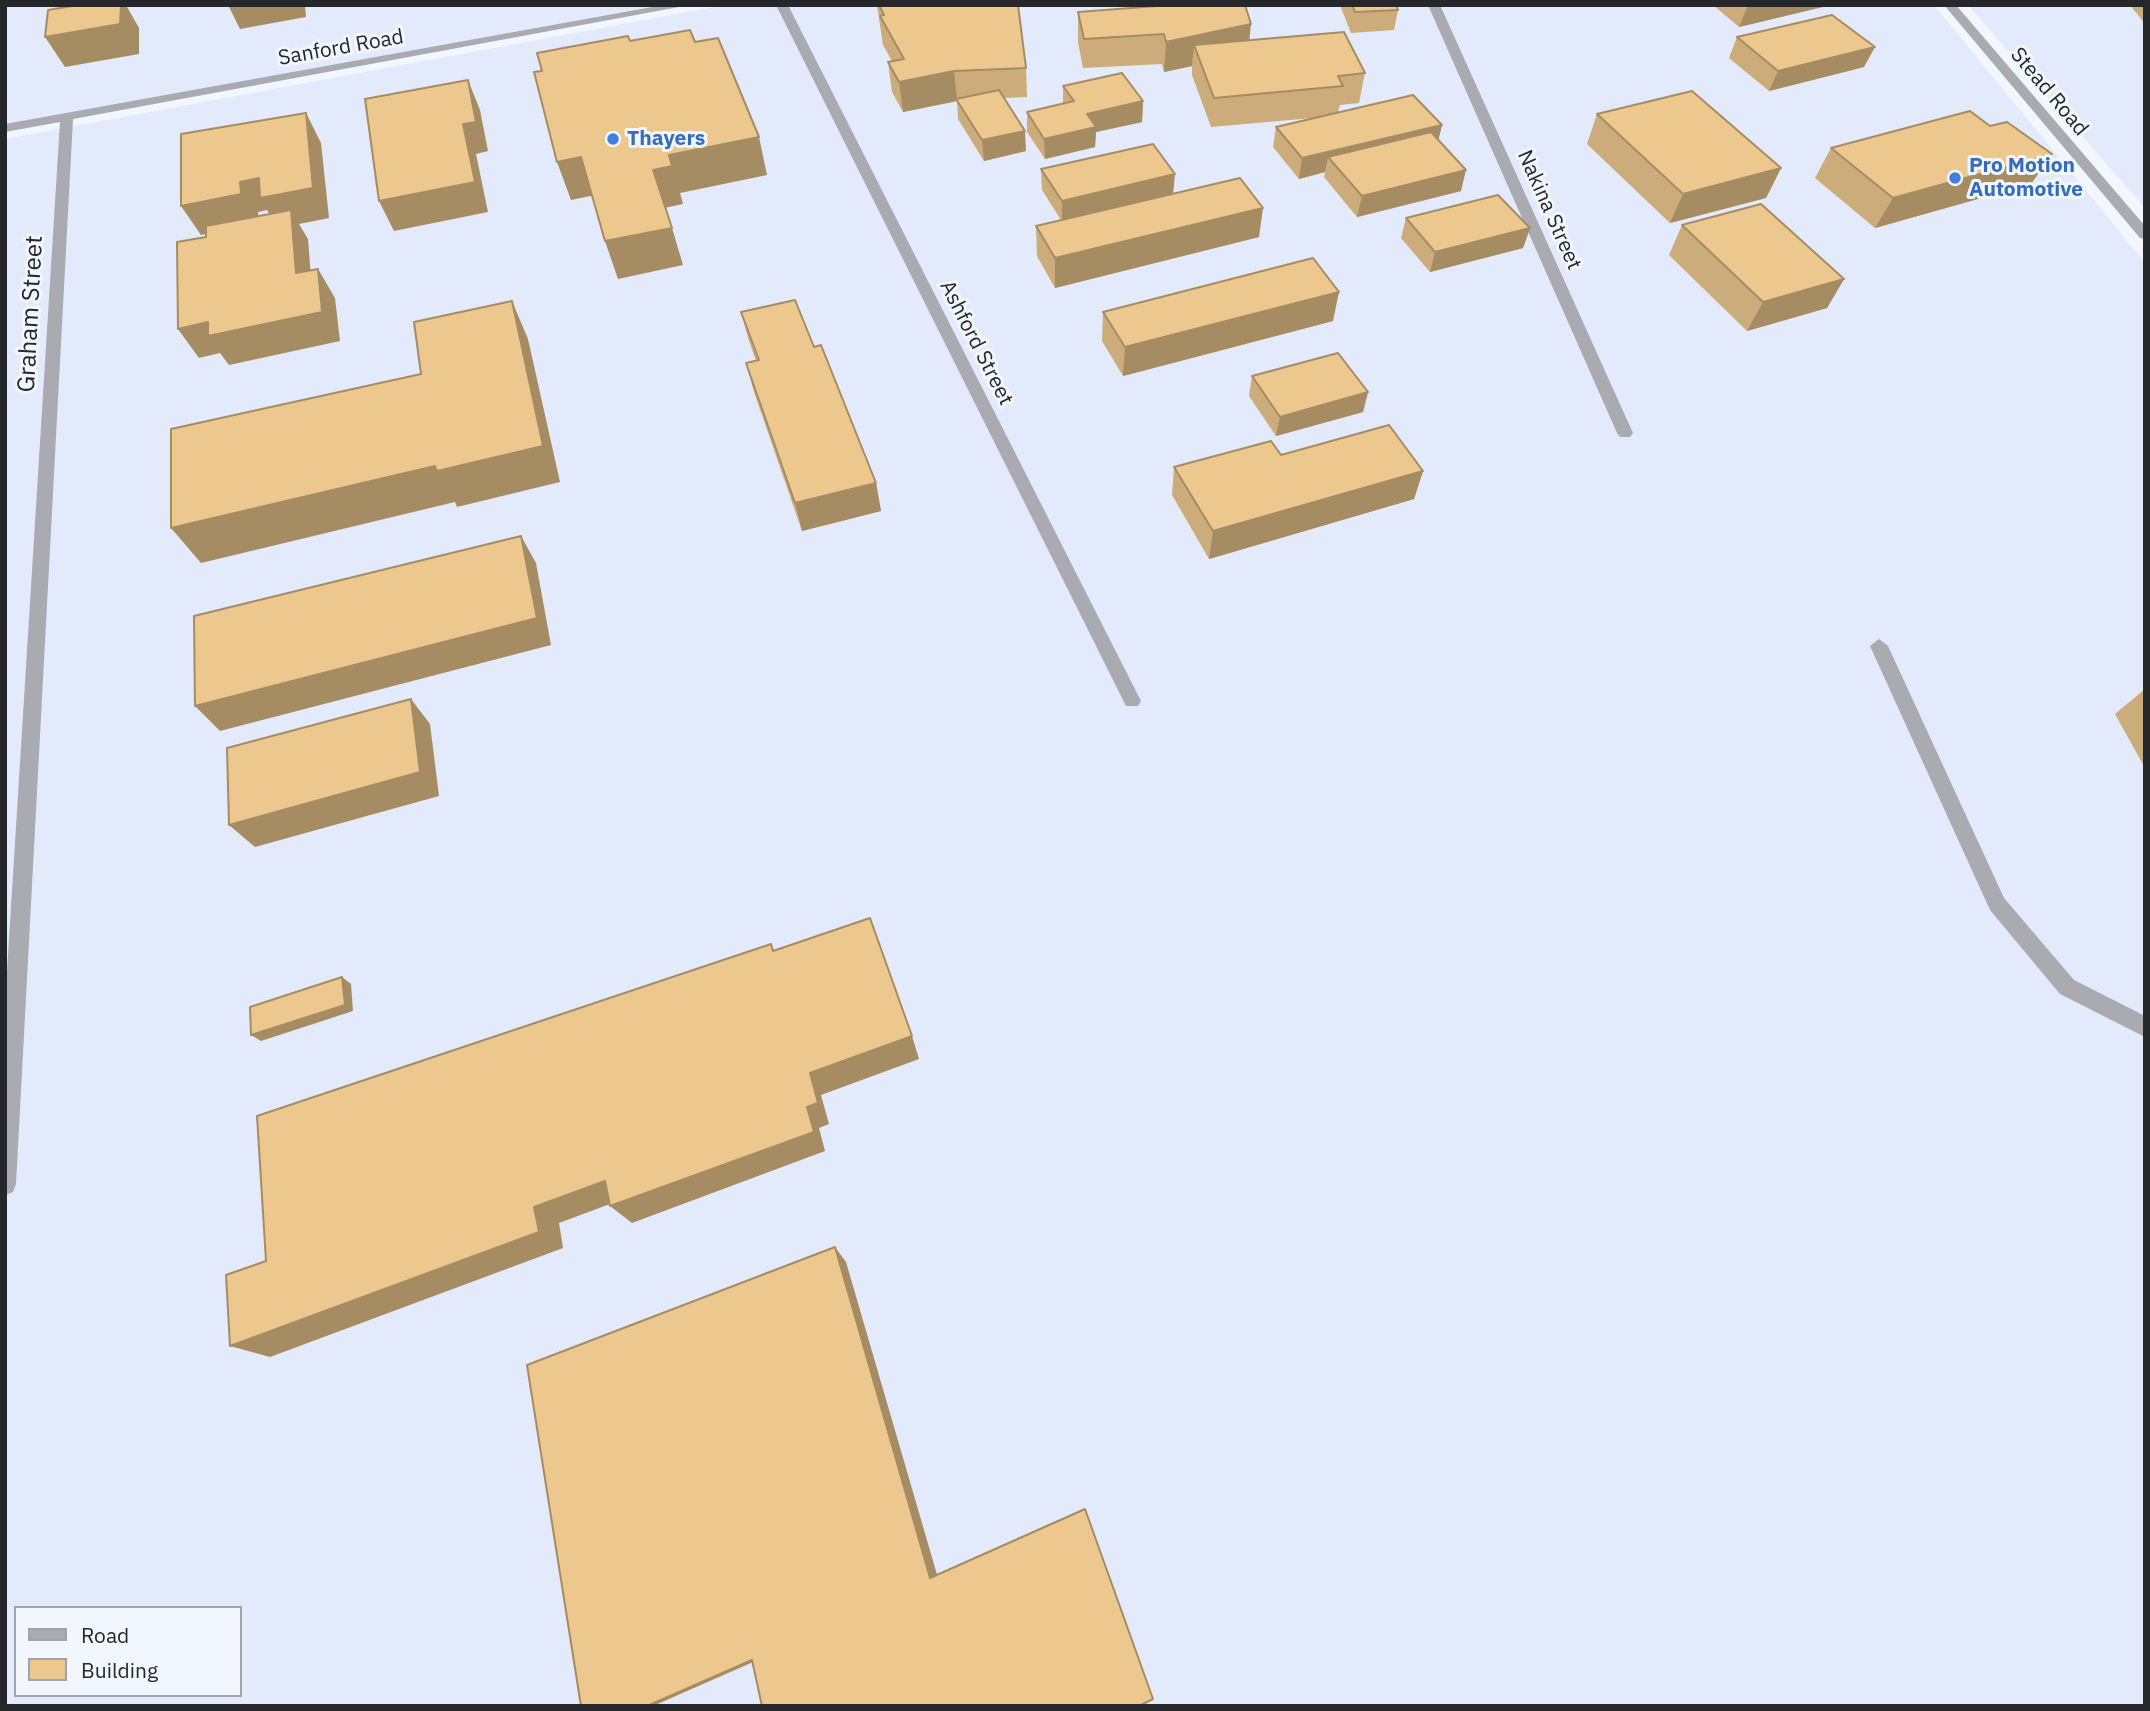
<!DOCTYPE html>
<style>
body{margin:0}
#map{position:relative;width:2150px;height:1711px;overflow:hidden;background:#f2f6fe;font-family:"IBM Plex Sans",sans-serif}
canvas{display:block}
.frame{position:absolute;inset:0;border:7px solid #25272b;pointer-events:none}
.legend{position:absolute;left:14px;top:1606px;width:228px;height:91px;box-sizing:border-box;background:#f2f6fe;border:2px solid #a0a3aa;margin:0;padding:9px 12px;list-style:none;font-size:21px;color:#25272b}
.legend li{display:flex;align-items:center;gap:14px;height:35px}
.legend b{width:35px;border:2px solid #a0a3aa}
</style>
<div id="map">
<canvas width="2150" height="1711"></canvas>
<div class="frame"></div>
<ul class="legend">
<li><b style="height:9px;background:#aaabb0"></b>Road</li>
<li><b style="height:19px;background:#edc88e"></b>Building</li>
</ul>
</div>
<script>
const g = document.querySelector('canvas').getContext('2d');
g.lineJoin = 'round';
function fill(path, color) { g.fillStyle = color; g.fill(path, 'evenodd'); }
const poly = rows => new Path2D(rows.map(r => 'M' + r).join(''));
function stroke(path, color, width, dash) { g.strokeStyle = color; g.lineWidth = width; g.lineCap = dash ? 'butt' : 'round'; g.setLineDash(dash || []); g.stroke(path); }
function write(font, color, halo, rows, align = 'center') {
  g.font = font + ' "IBM Plex Sans",sans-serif'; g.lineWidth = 6; g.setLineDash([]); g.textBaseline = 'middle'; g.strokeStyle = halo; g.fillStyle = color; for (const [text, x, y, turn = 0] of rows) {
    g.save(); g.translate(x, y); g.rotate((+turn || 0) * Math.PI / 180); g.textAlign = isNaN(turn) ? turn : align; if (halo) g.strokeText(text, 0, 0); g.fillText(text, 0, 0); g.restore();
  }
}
const built = poly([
 [5,5,661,5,5,125],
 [725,5,1934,5,2145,263,2145,1706,5,1706,5,139],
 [16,1608,240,1608,240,1695,16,1695],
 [1968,5,2145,5,2145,208]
]);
const service = poly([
 [1879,639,1888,646,2004,898,2074,980,2145,1016,2145,1037,2060,994,1990,910,1870,646,1879,639]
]);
const minor = poly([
 [663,5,690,5,73,119,16,1184,13,1192,5,1195,5,1003,60,122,5,132,5,124,663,5],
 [776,5,788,5,1141,701,1138,706,1126,706,776,5],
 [1428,5,1440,5,1633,433,1630,437,1620,437,1617,433,1428,5],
 [1944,5,1956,5,2145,226,2145,239,2140,238,1944,5]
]);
const wall = poly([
 [877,5,1018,5,1026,68,1027,97,1004,98,1026,151,984,161,958,119,957,101,903,112,892,92,888,62,892,61,883,45],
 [1340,5,1396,5,1398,10,1394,30,1351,33],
 [1713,5,1831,5,1739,27],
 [2130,5,2145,5,2145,24],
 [1078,12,1249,41,1365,73,1359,103,1340,105,1338,112,1442,125,1438,140,1461,191,1357,217,1324,177,1325,172,1299,179,1273,147,1276,127,1313,118,1211,127,1192,75,1192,66,1164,72,1162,64,1083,68,1078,42],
 [1737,37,1864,67,1769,91,1729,58],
 [1063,86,1143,101,1142,122,1096,132,1095,147,1045,159,1027,132,1027,112,1063,104],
 [1597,114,1781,168,1766,198,1670,223,1587,144],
 [1990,126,2052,154,2031,184,1875,228,1815,178,1831,148],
 [1041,169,1173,194,1259,237,1055,288,1037,256,1036,226,1061,220,1042,190],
 [1406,218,1530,228,1523,248,1430,272,1401,238],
 [1682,225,1844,279,1827,308,1747,331,1669,255],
 [741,312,814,347,876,483,881,511,802,531,754,392,746,363,756,361,749,341],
 [1103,312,1333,321,1123,376,1102,341],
 [1252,376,1368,392,1363,412,1276,436,1249,396],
 [1281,455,1423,471,1414,499,1209,559,1172,495,1174,467],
 [2145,689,2145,768,2115,714]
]);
const shadedWall = poly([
 [121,5,126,5,139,28,139,54,65,67,45,37],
 [228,5,305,5,306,17,240,29],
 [1748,5,1831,5,1739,27],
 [1251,24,1248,54,1194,45,1192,66,1164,72,1166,42],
 [1875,47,1864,67,1769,91,1778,71],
 [954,71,957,101,903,112,899,82],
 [468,80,480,110,488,151,476,154,488,212,394,231,379,201,463,124],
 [1143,101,1142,122,1096,132,1095,147,1045,159,1044,139,1087,114],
 [306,113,321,143,329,218,299,224,308,239,313,303,296,273,278,228,267,210,258,212,259,224,201,235,181,206,240,182],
 [1442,125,1437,146,1328,157,1325,172,1299,179,1302,158],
 [1025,131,1026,151,984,161,982,140],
 [759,137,767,175,680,193,683,204,664,208,653,170,669,155],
 [2052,154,2031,184,1875,228,1893,198],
 [581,157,595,195,571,200,557,162],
 [1781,168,1766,198,1670,223,1683,194],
 [1466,170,1461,191,1357,217,1362,196],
 [1175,174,1173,195,1062,221,1062,201],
 [1263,208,1259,237,1055,288,1055,258],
 [672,228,683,265,618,279,605,241],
 [1530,228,1523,248,1430,272,1435,252],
 [318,269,335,298,340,341,229,365,220,353,199,358,178,329],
 [1844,279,1827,308,1747,331,1763,302],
 [1339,292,1333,321,1123,376,1125,347],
 [512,301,528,339,560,482,457,507,455,502,201,563,171,528,435,466],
 [1368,392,1363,412,1276,436,1280,417],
 [1423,471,1414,499,1209,559,1213,531],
 [876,483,881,511,802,531,795,503],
 [521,536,536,563,551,645,220,731,195,706],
 [411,699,430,724,439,796,255,847,229,825],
 [342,977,351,984,353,1011,261,1041,251,1035],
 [912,1036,919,1059,821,1095,829,1124,819,1128,825,1151,632,1223,610,1206,807,1107,810,1073],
 [605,1181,626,1198,559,1223,563,1248,270,1357,230,1346,534,1207],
 [835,1247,846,1262,938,1578,930,1578],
 [769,1655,653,1706,647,1706,752,1660]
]);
const building = poly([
 [78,5,121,5,120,24,45,37,48,10,78,5],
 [879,5,1018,5,1026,68,954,71,899,82,888,62,904,59,880,16,884,15,879,5],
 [1170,5,1245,5,1251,24,1166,42,1164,34,1084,39,1078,12,1170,5],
 [1352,5,1396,5,1398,10,1355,12,1352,5],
 [1832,15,1875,47,1778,71,1737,37,1832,15],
 [690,30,695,42,718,38,759,137,669,155,672,166,653,170,672,228,605,241,581,157,557,162,534,72,542,71,537,53,628,36,630,41,690,30],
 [1344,32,1365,73,1338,76,1343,86,1214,98,1194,45,1344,32],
 [1122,73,1143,101,1087,114,1096,127,1044,139,1027,112,1074,101,1063,86,1122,73],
 [468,80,476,122,463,124,475,182,379,201,365,99,468,80],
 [999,90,1025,131,982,140,956,99,999,90],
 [1692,91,1781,168,1683,194,1597,114,1692,91],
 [1413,95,1442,125,1302,158,1276,127,1413,95],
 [1970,111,1990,126,2007,122,2052,154,1893,198,1831,148,1970,111],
 [306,113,313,188,260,198,259,178,240,182,241,194,181,206,181,134,306,113],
 [1431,132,1466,170,1362,196,1328,157,1431,132],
 [1153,144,1175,174,1062,201,1041,169,1153,144],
 [1240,178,1263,208,1055,258,1036,226,1240,178],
 [1498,195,1530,228,1435,252,1406,218,1498,195],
 [1761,204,1844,279,1763,302,1682,225,1761,204],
 [291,210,296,273,318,269,322,312,208,336,208,322,178,329,177,242,206,237,206,226,291,210],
 [1313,258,1339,292,1125,347,1103,312,1313,258],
 [795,300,814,347,821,345,876,483,795,503,746,363,759,360,741,312,795,300],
 [512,301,543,446,437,471,435,466,171,528,171,429,421,374,414,322,512,301],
 [1338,353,1368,392,1280,417,1252,376,1338,353],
 [1389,425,1423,471,1213,531,1174,467,1271,441,1281,455,1389,425],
 [521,536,537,618,195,706,194,616,521,536],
 [411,699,420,772,229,825,227,748,411,699],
 [870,918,912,1036,810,1073,818,1103,807,1107,814,1132,610,1206,605,1181,534,1207,539,1232,230,1346,226,1275,266,1261,257,1116,771,944,773,951,870,918],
 [342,977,345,1005,251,1035,250,1007,342,977],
 [835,1247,930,1578,1085,1509,1153,1699,1139,1706,762,1706,752,1660,647,1706,581,1706,527,1365,835,1247]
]);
const markers = [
 [613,139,7,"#3f7fe0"],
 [1955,178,7,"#3f7fe0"]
];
const farStreetnames = [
 ["Sanford Road",341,48,-10],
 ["Stead Road",2049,92,50],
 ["Nakina Street",1549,210,66],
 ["Ashford Street",976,343,63]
];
const farShopnames = [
 ["Thayers",627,139],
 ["Pro Motion",1969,166],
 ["Automotive",1969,190]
];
const streetNames = [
 ["Graham Street",31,314,-87]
];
fill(built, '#e2eafb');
fill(service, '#aaabb0');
fill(minor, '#aaabb0');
fill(wall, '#ccac7a');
fill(shadedWall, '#a68c63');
fill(building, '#edc88e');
stroke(building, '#a68c63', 2);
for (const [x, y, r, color] of markers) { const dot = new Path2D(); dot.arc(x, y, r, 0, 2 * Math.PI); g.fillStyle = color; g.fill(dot); stroke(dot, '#f2f6fe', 2.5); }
write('21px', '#25272b', '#f2f6fe', farStreetnames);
write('bold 21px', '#366cbe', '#f2f6fe', farShopnames, 'left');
write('24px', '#25272b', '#f2f6fe', streetNames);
</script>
